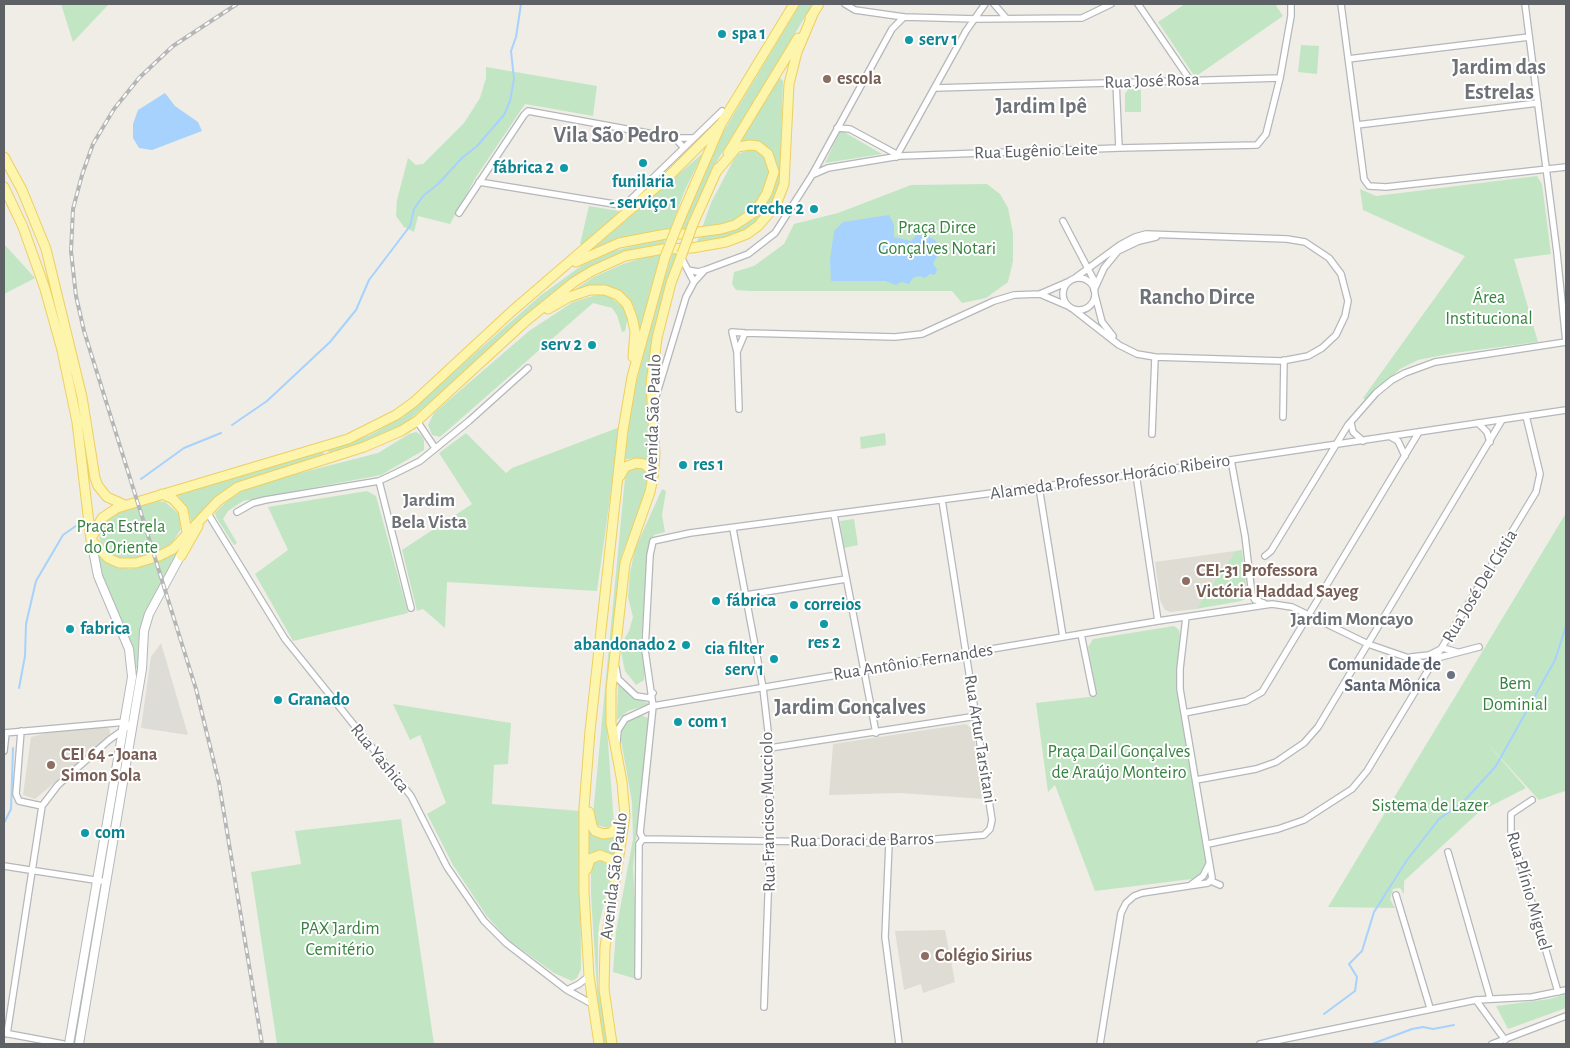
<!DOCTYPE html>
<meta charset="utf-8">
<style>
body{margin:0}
#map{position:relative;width:1570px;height:1048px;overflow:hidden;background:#efede5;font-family:"Alegreya Sans",sans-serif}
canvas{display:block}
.frame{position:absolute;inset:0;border:5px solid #5d6065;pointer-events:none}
</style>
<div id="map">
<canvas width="1570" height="1048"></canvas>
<div class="frame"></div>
</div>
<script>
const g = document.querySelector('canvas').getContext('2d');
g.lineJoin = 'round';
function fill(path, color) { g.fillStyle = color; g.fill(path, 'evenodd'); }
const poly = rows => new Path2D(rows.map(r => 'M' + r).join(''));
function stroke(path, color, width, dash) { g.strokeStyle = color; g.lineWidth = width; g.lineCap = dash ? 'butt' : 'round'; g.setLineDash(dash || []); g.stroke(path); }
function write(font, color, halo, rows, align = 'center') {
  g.font = font + ' "Alegreya Sans",sans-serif'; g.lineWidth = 4; g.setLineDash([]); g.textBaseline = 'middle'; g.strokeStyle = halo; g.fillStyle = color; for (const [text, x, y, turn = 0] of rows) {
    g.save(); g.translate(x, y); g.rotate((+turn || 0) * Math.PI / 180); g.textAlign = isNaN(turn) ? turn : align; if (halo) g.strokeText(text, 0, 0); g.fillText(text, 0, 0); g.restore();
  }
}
const industrial = poly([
 [161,643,188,735,141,728,151,657]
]);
const education = poly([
 [1235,551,1196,609,1170,612,1165,610,1160,600,1155,562],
 [966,724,973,730,984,799,900,793,829,795,833,744],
 [102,727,107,727,110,730,110,736,35,799,23,795,31,737,46,733],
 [945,930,955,982,923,993,921,984,904,990,895,931]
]);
const green = poly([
 [61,4,109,4,73,42],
 [800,4,813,4,714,166,686,230,681,229,702,173,722,134],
 [1185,4,1275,4,1283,16,1195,77,1158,22],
 [1301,45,1319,46,1317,74,1298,72],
 [486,67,597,86,593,116,525,104,476,177,450,224,418,216,414,232,404,227,396,216,397,200,408,158,416,165,423,164,464,123,480,98,486,78],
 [780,78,783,81,780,183,774,200,762,216,740,234,728,238,696,244,699,237,740,226,776,177,777,166,771,151,739,142],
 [1128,89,1141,90,1141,112,1125,112,1125,94],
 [841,132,844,132,882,154,825,163,839,133],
 [751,149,762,153,770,167,768,183,759,202,737,221,702,228,711,203,733,161,738,154],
 [703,153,684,192,670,231,587,254],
 [1537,176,1542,184,1551,254,1514,259,1538,342,1454,353,1418,360,1400,369,1365,400,1363,398,1465,256,1363,210,1360,189,1376,196],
 [987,184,1000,194,1008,208,1013,233,1013,261,1008,282,986,298,962,303,952,291,749,291,736,290,732,284,734,272,754,266,784,244,794,224,838,213,911,185],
 [589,206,619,211,617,216,586,244,580,244],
 [666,238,663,245,587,270,410,419,392,431,330,456,328,450,370,435,403,417,540,296,581,266,613,251],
 [4,244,35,278,4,294],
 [680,250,656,323,651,349,647,412,651,467,640,458,627,459,621,463,633,397,652,318,673,251],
 [652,255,662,255,650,291,639,338,634,306,625,295,618,289,597,285,559,300,594,277,623,264],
 [600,294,609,296,624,308,628,317,625,331,622,332,617,315,612,308,593,303,440,437,432,435,428,425,434,413,529,331,573,302],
 [620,427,597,591,447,582,445,628,423,609,417,611,402,550,472,504,439,453,466,433,506,473,512,468],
 [416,432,421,435,424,440,424,450,381,475,243,501,228,511,223,519,237,543,234,545,216,517,215,513,227,501,245,489,261,483,378,453,409,434],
 [885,433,886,445,861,449,860,437],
 [323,451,325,458,253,477,236,485,207,506,192,524,188,509,177,494],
 [634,467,645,470,649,476,644,500,622,554,609,664,606,715,614,824,607,828,597,825,593,815,625,478,626,474],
 [662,489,666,491,662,515,665,532,654,535,648,549,641,644,645,665,644,680,636,685,625,671,620,646,629,631,633,617,628,597,630,573,635,549],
 [367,491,376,496,408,613,293,641,255,574,288,550,268,507],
 [157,501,165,502,179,514,181,529,172,543,161,550,134,560,116,559,102,547,99,536,107,519,121,510],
 [1566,513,1565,791,1539,800,1486,742,1526,788,1479,812,1404,881,1404,894,1400,888,1393,889,1390,899,1395,908,1328,907],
 [854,519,858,545,844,548,840,521],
 [178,550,146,613,139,669,135,668,132,647,105,584,96,555,116,567,131,569,161,560],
 [1242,550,1247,593,1245,599,1241,601,1196,609,1235,551],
 [1174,626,1179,630,1180,636,1177,675,1178,698,1208,877,1095,891,1055,785,1048,792,1036,703,1097,696,1088,647,1093,639],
 [618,685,635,698,650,704,628,711,617,720],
 [393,704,511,723,508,764,494,765,492,804,580,811,581,969,577,978,572,981,554,973,507,939,486,915,453,865,427,814,446,803,420,735,410,740],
 [638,714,648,718,649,726,633,867,636,920,636,979,613,972,616,931,633,839,632,802,621,740,622,730,628,720],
 [401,819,434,1044,277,1044,251,872,301,864,295,831],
 [589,833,604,839,618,835,616,856,603,852,588,854],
 [601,860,608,864,611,873,599,925,598,940,598,985,608,1044,604,1044,598,1005,591,895,591,869,594,863],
 [1566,994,1566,1008,1508,1029,1496,1006,1550,999]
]);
const water = poly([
 [165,93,175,106,198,122,202,131,152,150,139,148,133,138,133,124,138,110],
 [889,215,894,225,894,237,911,241,917,234,927,236,935,240,938,246,946,249,946,255,937,256,933,264,937,269,935,275,930,274,925,278,918,276,913,278,909,284,901,282,896,285,885,281,831,281,830,260,834,231,843,222]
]);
const stream = poly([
 [232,425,267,401,330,342,356,310,369,280,410,226,414,209,423,196,438,184,462,158,477,146,504,115,510,101,514,79,511,51,516,37,521,4],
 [141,479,184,448,221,433],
 [19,688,25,656,26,624,36,581,63,535,83,521],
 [4,823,11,809,13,748],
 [1324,1014,1355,991,1357,977,1349,964,1362,951,1374,912,1407,860,1439,819,1464,801,1496,766,1555,660,1566,626],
 [1372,1044,1412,1029,1423,1027,1433,1029,1454,1025]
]);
const minor = poly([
 [845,4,855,10,904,17,976,19,1082,18,1111,4],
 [994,4,1006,18],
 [1138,4,1190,80],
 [1341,4,1364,179,1369,186,1386,187,1566,167],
 [1525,4,1557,253,1566,342],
 [1348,59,1529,37],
 [1116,82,1119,148],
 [935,88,1280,78],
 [1357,125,1538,103],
 [837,128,850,129,898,155],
 [684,148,675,138,694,138],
 [896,157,966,31,985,4],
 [812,175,828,168,900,156,1119,148,1257,145,1266,134,1280,78,1291,16,1291,4],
 [479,182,620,205,628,202,722,111],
 [459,213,524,115,528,111,675,138],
 [1063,221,1096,284],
 [681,257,694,282],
 [688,270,698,272,705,270,748,254,775,233,812,175,892,29,904,17],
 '1063 294a16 16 0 1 1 32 0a16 16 0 1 1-32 0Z',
 [1094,290,1104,268,1118,251,1139,241,1156,237],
 [1040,294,1068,306],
 [1095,295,1102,322,1113,336],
 [1073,309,1119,345,1137,354,1155,357,1282,361,1308,356,1322,348,1336,335,1345,316,1348,301,1341,274,1329,258,1305,242,1287,239,1146,234,1135,237,1120,245,1075,278],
 [745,333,737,352,732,332,745,333,895,337,922,334,994,301,1014,295,1040,294,1070,281],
 [737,352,739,409],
 [654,403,686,297,694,282,704,271],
 [1283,417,1284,360],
 [417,421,435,448],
 [1351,423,1353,432,1363,441],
 [1478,423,1487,432,1490,442],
 [1152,434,1155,357],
 [1391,437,1398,441,1405,456],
 [1231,460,1245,536,1252,595,1255,600,1264,603],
 [1136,474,1158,621],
 [379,481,411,608],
 [1039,487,1063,637],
 [207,512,285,639,411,796,447,867,484,921,506,943,567,990,594,1005],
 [237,512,253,503,265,500,379,481,396,473,420,461,469,421,528,368],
 [834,514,876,733],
 [733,529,763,688,770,748,770,842,764,1007],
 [1265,556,1271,551,1348,425,1376,393,1392,380,1405,373,1435,362,1566,342],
 [746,595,846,579],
 [1081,634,1093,693],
 [1411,657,1429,655,1443,648,1457,652],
 [1437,658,1479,647],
 [616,668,618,679,636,696,649,698,653,693],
 [1184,713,1246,701,1262,692,1419,432],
 [21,731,16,794,19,801,42,806],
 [4,733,126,722],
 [617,742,618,730,625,719,653,706,1158,621,1272,604,1292,607,1368,644,1432,666],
 [770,748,977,716],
 [4,751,6,733],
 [1196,780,1256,769,1276,762,1304,743,1318,727,1502,420],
 [1532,800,1511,814,1511,831,1558,992],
 [643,839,889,843,984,835,990,829,992,820,942,500],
 [889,843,885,937,899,1044],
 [1208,844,1278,829,1304,820,1352,789,1367,771,1536,492,1540,474,1526,416],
 [1448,852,1490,998],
 [4,866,101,881],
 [1211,881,1220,885],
 [1192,884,1203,876,1209,864],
 [1396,895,1430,1008],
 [638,976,639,844,643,839,640,833,653,706,645,650,650,555,653,541,690,533,1136,474,1566,410],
 [567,990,579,984,589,976],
 [1476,1000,1505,1040],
 [4,1033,63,1044],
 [7,1034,42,806,58,785,109,740,133,723],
 [1100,1044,1121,913,1126,903,1134,896,1142,893,1208,883,1212,878,1180,689,1180,669,1186,617],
 [1260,1044,1476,1000,1532,997,1566,990],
 [1492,1044,1566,1016]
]);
const secondary = poly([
 [69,1044,132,677,129,649,98,576,91,540],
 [79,1044,142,669,144,631,149,614,183,551]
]);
const primary = poly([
 [810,18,819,4],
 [728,153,798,38],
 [4,157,22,190,46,249,82,397,95,478,98,486,107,497,125,505],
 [4,187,23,227,45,289,62,350,77,422,91,540,108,558,119,563,136,563,159,556,173,549,218,501,238,487,364,447,401,431,417,421,526,321,574,282,592,271,625,256,663,249,692,248,726,242,747,234,758,226,776,205,784,184,789,84,797,52,813,14],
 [680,219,721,124,794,4],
 [693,224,718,168],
 [576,262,619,243,666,234,684,234,721,229,735,225,753,213,761,203,767,193,774,172,768,154,758,146,750,145,737,147,716,172],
 [548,309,569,297,590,290,605,290,618,295,627,304,632,317,635,331,633,357],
 [620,476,625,467,636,463,644,464,650,469,652,477],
 [162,494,173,499,183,510,187,532],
 [91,539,102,518,117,508,348,439,396,415,414,402,511,312,668,177,721,124],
 [181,556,198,526],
 [589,812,592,826,595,831,603,834,611,833,624,818],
 [587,869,590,859,600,855,610,859,615,864,613,871],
 [599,1044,589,976,584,892,584,808,590,731,623,430,632,377,665,257],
 [612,1044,604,989,605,947,625,816,622,782,611,723,611,689,625,563,650,492,653,477,655,454,651,383,657,338,671,283,682,254]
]);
const rail = poly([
 [237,4,173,46,139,78,114,109,93,144,82,175,73,209,71,251,76,296,84,331,196,689,219,783,262,1044]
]);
const primaryBridge = poly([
 [682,254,693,224],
 [665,257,680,219]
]);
const markers = [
 [722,34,5,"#0f9aa8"],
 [909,40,5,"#0f9aa8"],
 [827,79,5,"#8d6e63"],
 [643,163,5,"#0f9aa8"],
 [564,168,5,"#0f9aa8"],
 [814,209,5,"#0f9aa8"],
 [592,345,5,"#0f9aa8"],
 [683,465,5,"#0f9aa8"],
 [1186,581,5,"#8d6e63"],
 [716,601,5,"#0f9aa8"],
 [794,605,5,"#0f9aa8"],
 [824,624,5,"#0f9aa8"],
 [70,629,5,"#0f9aa8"],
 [686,645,5,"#0f9aa8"],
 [774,659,5,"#0f9aa8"],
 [1451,675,5,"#6b7280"],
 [278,700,5,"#0f9aa8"],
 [678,722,5,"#0f9aa8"],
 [51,765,5,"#8d6e63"],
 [85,833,5,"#0f9aa8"],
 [925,956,5,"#8d6e63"]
];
const cultureNames = [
 ["spa 1",732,34],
 ["serv 1",919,40],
 ["fábrica 2",554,168,"right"],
 ["funilaria",643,182,"center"],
 ["- serviço 1",643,203,"center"],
 ["creche 2",804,209,"right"],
 ["serv 2",582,345,"right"],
 ["res 1",693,465],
 ["fábrica",726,601],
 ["correios",804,605],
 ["fabrica",80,629],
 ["res 2",824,643,"center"],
 ["abandonado 2",676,645,"right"],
 ["cia filter",764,649,"right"],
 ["serv 1",764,670,"right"],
 ["Granado",288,700],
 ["com 1",688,722],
 ["com",95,833]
];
const educationNames = [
 ["escola",837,79],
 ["CEI-31 Professora",1196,571],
 ["Victória Haddad Sayeg",1196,592],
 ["CEI 64 - Joana",61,755],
 ["Simon Sola",61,776],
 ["Colégio Sirius",935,956]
];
const streetNames = [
 ["Rua José Rosa",1152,81,-2],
 ["Rua Eugênio Leite",1036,151,-2],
 ["Avenida São Paulo",653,418,-88],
 ["Alameda Professor Horácio Ribeiro",1110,477,-8],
 ["Rua José Del Cístia",1480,586,-59],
 ["Rua Antônio Fernandes",913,662,-9],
 ["Rua Artur Tarsitani",980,739,81],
 ["Rua Yashica",380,758,51],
 ["Rua Francisco Mucciolo",768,812,-91],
 ["Rua Doraci de Barros",862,840,-1],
 ["Avenida São Paulo",614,876,-83],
 ["Rua Plínio Miguel",1529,891,74]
];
const parkNames = [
 ["Praça Dirce",937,228],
 ["Gonçalves Notari",937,249],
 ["Área",1489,298],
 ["Institucional",1489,319],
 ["Praça Estrela",121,527],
 ["do Oriente",121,548],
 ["Bem",1515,684],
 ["Dominial",1515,705],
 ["Praça Dail Gonçalves",1119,752],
 ["de Araújo Monteiro",1119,773],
 ["Sistema de Lazer",1430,806],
 ["PAX Jardim",340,929],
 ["Cemitério",340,950]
];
const worshipNames = [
 ["Comunidade de",1441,665],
 ["Santa Mônica",1441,686]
];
const neighbourhoodNames = [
 ["Jardim",429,500],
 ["Bela Vista",429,522],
 ["Jardim Moncayo",1352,619]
];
const districtNames = [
 ["Jardim das",1499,67],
 ["Estrelas",1499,92],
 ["Jardim Ipê",1041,106],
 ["Vila São Pedro",616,135],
 ["Rancho Dirce",1197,297],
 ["Jardim Gonçalves",850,707]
];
fill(industrial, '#dedcd7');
fill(education, '#dfdcd3');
fill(green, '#c2e6c4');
fill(water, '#a7d2fd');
stroke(stream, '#a7d2fd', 2);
stroke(minor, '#b5b7bb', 8);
stroke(secondary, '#b4b7bc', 10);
stroke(primary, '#eecf5f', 11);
stroke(minor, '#fff', 5.5);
stroke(secondary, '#fff', 8);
stroke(primary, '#fdf5ac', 9);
stroke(rail, '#b5b6b6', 4);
stroke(rail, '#fff', 2, [5.5]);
stroke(primaryBridge, '#eecf5f', 11, []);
stroke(primaryBridge, '#fdf5ac', 9);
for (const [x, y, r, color] of markers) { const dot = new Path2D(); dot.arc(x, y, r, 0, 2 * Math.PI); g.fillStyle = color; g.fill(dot); stroke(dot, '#fff', 2); }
write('bold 18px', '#0d838f', '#fff', cultureNames, 'left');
write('bold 18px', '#785e54', '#fff', educationNames, 'left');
write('18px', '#5d6065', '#fff', streetNames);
write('18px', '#36823f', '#fff', parkNames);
write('bold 18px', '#5b616d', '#fff', worshipNames, 'right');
write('bold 19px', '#6e7277', '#fff', neighbourhoodNames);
write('bold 22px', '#6e7277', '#fff', districtNames);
</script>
